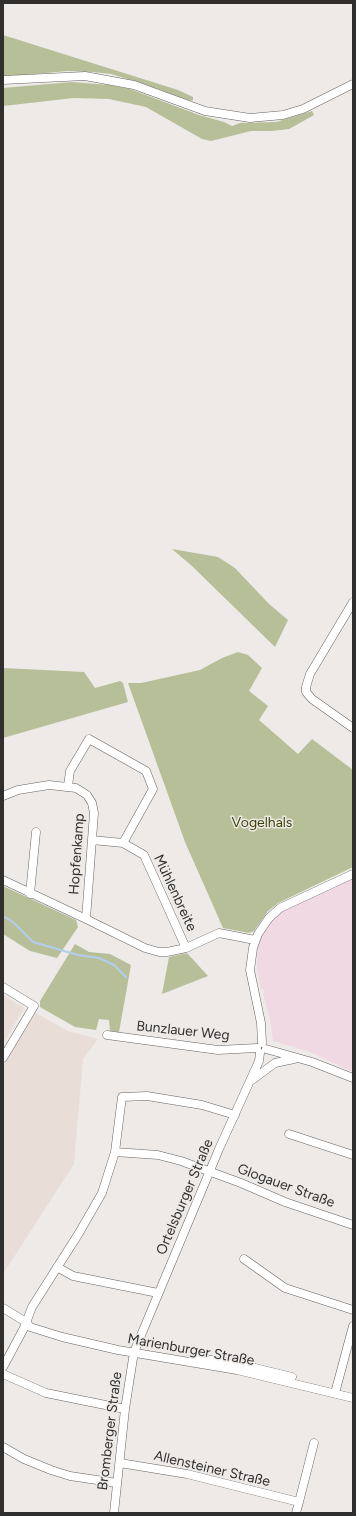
<!DOCTYPE html>
<meta charset="utf-8">
<style>
body{margin:0}
#map{position:relative;width:356px;height:1516px;overflow:hidden;background:#edeae8;font-family:Figtree,sans-serif}
canvas{display:block}
.frame{position:absolute;inset:0;border:4px solid #302f2e;pointer-events:none}
</style>
<div id="map">
<canvas width="356" height="1516"></canvas>
<div class="frame"></div>
</div>
<script>
const g = document.querySelector('canvas').getContext('2d');
g.lineJoin = 'round';
function fill(path, color) { g.fillStyle = color; g.fill(path, 'evenodd'); }
const poly = rows => new Path2D(rows.map(r => 'M' + r).join(''));
function stroke(path, color, width, dash) { g.strokeStyle = color; g.lineWidth = width; g.lineCap = dash ? 'butt' : 'round'; g.setLineDash(dash || []); g.stroke(path); }
function write(font, color, halo, rows, align = 'center') {
  g.font = font + ' Figtree,sans-serif'; g.lineWidth = 3; g.setLineDash([]); g.textBaseline = 'middle'; g.strokeStyle = halo; g.fillStyle = color; for (const [text, x, y, turn = 0] of rows) {
    g.save(); g.translate(x, y); g.rotate((+turn || 0) * Math.PI / 180); g.textAlign = isNaN(turn) ? turn : align; if (halo) g.strokeText(text, 0, 0); g.fillText(text, 0, 0); g.restore();
  }
}
const built = poly([
 [3,995,24,1008,3,1044],
 [34,1012,68,1031,98,1039,83,1059,74,1164,3,1274,3,1064]
]);
const medical = poly([
 [353,876,353,1072,310,1052,273,1041,270,1019,263,994,264,993,263,989,261,989,257,969,257,943,266,927,284,908]
]);
const green = poly([
 [3,35,178,90,193,97,193,100,190,101,144,84,111,74,92,72,67,71,3,77],
 [72,82,109,85,130,89,199,115,224,122,232,126,240,123,276,122,312,111,314,115,289,129,272,131,251,131,211,141,202,139,146,107,109,99,74,98,3,106,3,88],
 [172,549,218,557,235,568,269,604,288,620,275,647,192,566],
 [238,652,248,655,262,668,249,691,268,706,259,720,298,754,312,739,353,770,353,867,278,903,268,911,254,931,249,933,223,928,185,842,128,683,141,683,200,670,222,658],
 [3,668,84,672,95,688,120,681,123,683,128,702,3,738],
 [3,886,76,920,78,927,57,958,30,951,3,934],
 [75,944,89,952,110,954,131,965,119,1032,110,1031,109,1020,99,1019,96,1030,75,1027,40,1007,40,1001],
 [187,953,208,976,162,994,169,957]
]);
const stream = poly([
 [3,916,13,922,33,942,78,955,99,958,114,965,126,977]
]);
const minor = poly([
 [3,80,85,76,134,85,205,111,250,118,283,115,303,109,353,84],
 [353,602,310,674,306,687,306,692,312,699,353,728],
 [68,786,70,771,89,739,146,771,153,789,123,843],
 [3,796,18,790,49,785,76,788,87,795,92,803,94,813,86,919,3,880],
 [92,840,123,843,144,855,186,948],
 [30,894,36,832],
 [86,919,145,948,159,952,167,952,186,948,219,933,255,940],
 [3,987,34,1006,3,1058],
 [107,1035,218,1050,257,1048],
 [262,1043,261,1023,250,970,253,948,258,934,269,918,280,908,353,874],
 [266,1049,312,1062,353,1078],
 [252,1080,275,1063,294,1059],
 [289,1134,353,1155],
 [115,1152,158,1155,181,1161,241,1183,285,1202,353,1225],
 [244,1259,285,1288,353,1310],
 [57,1267,73,1276,158,1293],
 [3,1308,26,1322,30,1327,62,1337,118,1350,237,1370,353,1398],
 [194,1357,251,1367,292,1377],
 [3,1367,24,1328,32,1307,79,1233,102,1193,115,1152,122,1097,147,1096,202,1105,235,1115],
 [3,1374,46,1393,125,1409],
 [335,1393,353,1326],
 [3,1447,24,1459,51,1470,70,1476,117,1483],
 [120,1463,187,1474,299,1502,296,1513],
 [299,1502,314,1443],
 [114,1513,125,1409,134,1352,219,1149,259,1061,260,1053]
]);
const parkNames = [
 ["Vogelhals",262,823]
];
const streetNames = [
 ["Hopfenkamp",77,854,-86],
 ["Mühlenbreite",175,893,65],
 ["Bunzlauer Weg",183,1031,6],
 ["Glogauer Straße",286,1186,20],
 ["Ortelsburger Straße",185,1197,-67],
 ["Marienburger Straße",191,1350,10],
 ["Bromberger Straße",110,1431,-83],
 ["Allensteiner Straße",212,1469,13]
];
fill(built, '#e8ded7');
fill(medical, '#f1d9e4');
fill(green, '#b7bf98');
stroke(stream, '#b1ceee', 2);
stroke(minor, '#666462', 9);
stroke(minor, '#fff', 8);
write('14px', '#3c4400', '#edeae8', parkNames);
write('14px', '#302f2e', '#edeae8', streetNames);
</script>
